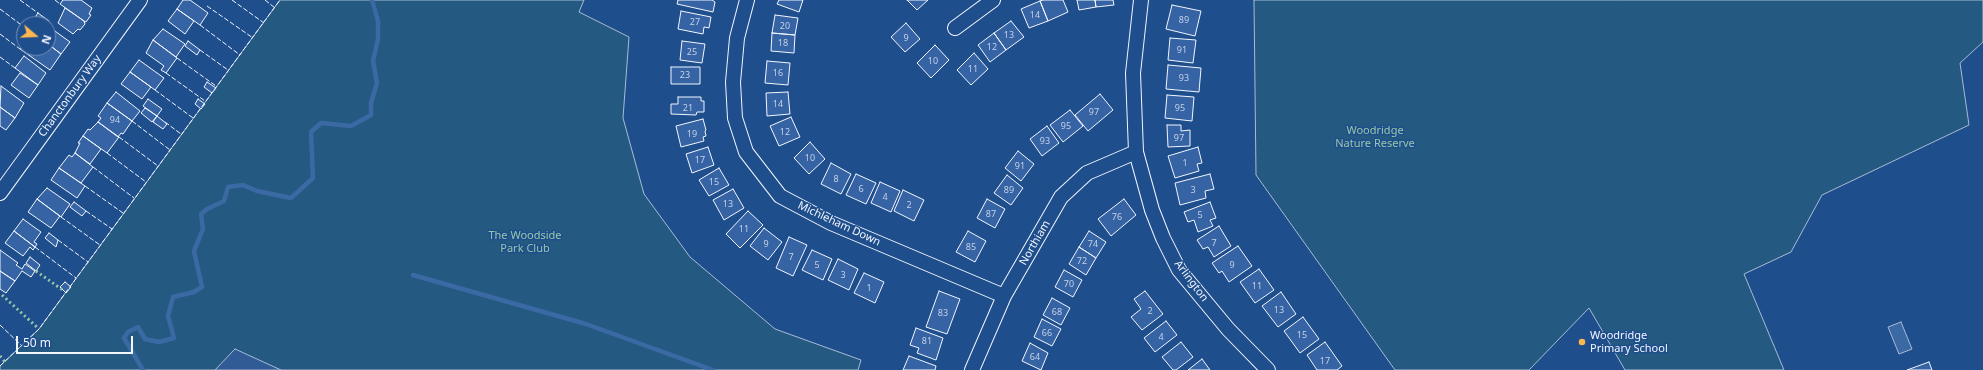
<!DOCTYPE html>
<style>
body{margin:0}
#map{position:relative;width:1983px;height:370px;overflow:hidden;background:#1f4e8c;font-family:"Noto Sans",sans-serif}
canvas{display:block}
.north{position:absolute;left:16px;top:16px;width:40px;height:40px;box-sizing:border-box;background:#1f4e8c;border:1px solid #7391ba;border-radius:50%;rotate:109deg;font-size:11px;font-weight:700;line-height:16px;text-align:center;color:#f2f6ff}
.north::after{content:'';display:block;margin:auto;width:14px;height:18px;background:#ffb74d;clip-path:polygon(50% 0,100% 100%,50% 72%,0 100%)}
.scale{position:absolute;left:16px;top:336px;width:117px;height:18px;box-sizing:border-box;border:2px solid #f2f6ff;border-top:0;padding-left:5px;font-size:12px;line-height:14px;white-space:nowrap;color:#f2f6ff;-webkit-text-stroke:3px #1f4e8c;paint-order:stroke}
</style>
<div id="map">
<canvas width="1983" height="370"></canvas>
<div class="north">N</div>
<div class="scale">50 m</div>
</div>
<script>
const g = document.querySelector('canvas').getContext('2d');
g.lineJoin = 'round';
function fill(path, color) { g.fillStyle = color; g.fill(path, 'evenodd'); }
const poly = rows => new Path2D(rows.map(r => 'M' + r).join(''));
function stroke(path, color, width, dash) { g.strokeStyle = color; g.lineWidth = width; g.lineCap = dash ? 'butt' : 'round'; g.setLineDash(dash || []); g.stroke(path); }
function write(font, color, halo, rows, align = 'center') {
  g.font = font + ' "Noto Sans",sans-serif'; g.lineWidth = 3; g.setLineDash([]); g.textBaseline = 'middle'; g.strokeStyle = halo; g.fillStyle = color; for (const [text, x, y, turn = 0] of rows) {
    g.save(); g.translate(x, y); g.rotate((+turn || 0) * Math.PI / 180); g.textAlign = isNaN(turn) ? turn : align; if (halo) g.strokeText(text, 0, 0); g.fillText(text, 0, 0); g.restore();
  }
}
const green = poly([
 [280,0,584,0,579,12,629,37,623,118,644,194,690,257,775,329,861,360,858,370,0,370,0,366,39,329,280,0],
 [1254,0,1983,0,1983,42,1960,63,1969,125,1822,195,1791,252,1744,274,1784,370,1625,370,1589,308,1529,370,1395,370,1256,175,1254,0]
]);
const parking = poly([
 [235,349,281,370,215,370,235,349]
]);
const water = poly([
 [1901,322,1912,349,1899,354,1888,327,1901,322]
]);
const stream = poly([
 [413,275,586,324,713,370],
 [143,370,124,338,128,332,138,327,145,339,159,342,174,338,168,316,173,297,194,292,202,287,194,251,203,229,201,214,207,209,224,201,228,187,243,185,257,191,291,198,313,178,311,132,321,123,351,126,371,115,371,103,377,83,373,61,378,39,378,21,372,0]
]);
const building = poly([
 [63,0,81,0,92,8,89,14,91,15,86,22,84,21,60,4,63,0],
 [183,0,190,0,208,13,200,25,177,9,183,0],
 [678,0,712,0,715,2,713,12,677,4,678,0],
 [779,0,803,0,799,12,777,4,779,0],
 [907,0,928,0,917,10,907,0],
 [1043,0,1063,0,1068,12,1048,21,1040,1,1043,0],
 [1077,0,1095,0,1096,7,1079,10,1077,0],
 [1095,0,1113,0,1114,5,1096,7,1095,0],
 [1040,1,1048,21,1029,28,1021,9,1040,1],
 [1172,5,1201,11,1195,36,1166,29,1172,5],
 [65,8,84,21,85,24,80,30,78,29,73,34,58,23,65,8],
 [177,9,194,21,185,34,168,21,177,9],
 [681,11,711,17,709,28,704,27,703,34,678,29,681,11],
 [38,13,49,21,47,24,39,24,33,20,38,13],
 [775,15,798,18,795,35,772,33,775,15],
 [1011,21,1024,37,1006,50,994,33,1011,21],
 [906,23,920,39,905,52,891,37,906,23],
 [48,26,70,42,61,54,48,44,48,26],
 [163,29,185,44,176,57,153,40,163,29],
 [772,33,795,35,794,53,771,51,772,33],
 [994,33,1006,50,990,62,978,45,994,33],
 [1170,38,1196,40,1193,63,1168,60,1170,38],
 [153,40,177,58,166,73,161,70,164,66,146,53,153,40],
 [188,41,200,50,197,55,185,46,188,41],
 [682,41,705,44,702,63,680,60,682,41],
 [24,44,24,48,48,48,48,44,61,54,50,70,20,49,24,44],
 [935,45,949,60,931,78,917,63,935,45],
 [974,53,988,69,971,85,957,70,974,53],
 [24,56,46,73,38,85,15,68,24,56],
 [139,60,164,78,155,90,130,72,139,60],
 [767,61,790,63,788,85,765,83,767,61],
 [1168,65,1201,68,1199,92,1166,89,1168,65],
 [671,67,700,67,700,84,671,84,671,67],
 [130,72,151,87,142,99,121,84,130,72],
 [20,73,38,85,29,98,11,85,20,73],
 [207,82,216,88,212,93,204,87,207,82],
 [1,86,24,103,15,118,0,107,1,86],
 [116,92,140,111,132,121,107,103,116,92],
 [788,92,790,114,767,116,766,93,788,92],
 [1100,94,1113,110,1088,131,1075,115,1100,94],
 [1167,95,1194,97,1192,121,1165,118,1167,95],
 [678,97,701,97,701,101,704,101,704,112,697,112,696,115,671,114,671,104,678,104,678,97],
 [148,99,162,109,157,116,143,106,148,99],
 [198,99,205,104,201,109,195,104,198,99],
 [107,103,132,121,123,134,121,133,118,137,98,122,101,118,98,116,107,103],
 [0,107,15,118,6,130,0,126,0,107],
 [145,108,157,116,152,122,141,113,145,108],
 [1070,110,1083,126,1063,142,1050,125,1070,110],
 [157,116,167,124,163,129,153,122,157,116],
 [791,117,800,137,779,146,770,126,791,117],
 [703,119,706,130,705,131,706,136,703,137,704,141,681,147,676,126,703,119],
 [98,122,119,137,107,153,83,136,88,129,90,130,98,122],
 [1167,125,1181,125,1181,131,1190,130,1190,146,1168,147,1167,125],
 [1047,126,1059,143,1042,156,1030,139,1047,126],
 [83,136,101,149,90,164,75,153,80,143,78,143,83,136],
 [810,142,825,159,809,174,794,158,810,142],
 [708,147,714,165,692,173,686,154,708,147],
 [1198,147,1202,163,1197,164,1199,171,1175,178,1168,156,1198,147],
 [1018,151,1034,164,1021,181,1005,168,1018,151],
 [75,153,93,167,81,183,59,168,69,155,72,157,75,153],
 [831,163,851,174,841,194,821,184,831,163],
 [59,168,85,186,77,198,51,180,59,168],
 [719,168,729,185,709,196,699,180,719,168],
 [856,174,876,183,866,204,846,195,856,174],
 [1210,174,1214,189,1205,191,1206,198,1180,205,1175,183,1210,174],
 [1007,175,1023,188,1011,205,994,193,1007,175],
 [880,182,900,191,891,212,871,203,880,182],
 [47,188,70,204,61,217,37,199,47,188],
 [733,189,744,208,724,220,713,200,733,189],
 [903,190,924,200,914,221,894,211,903,190],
 [37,199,60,216,51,228,28,212,37,199],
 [987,199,1005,209,995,228,977,218,987,199],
 [1124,199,1136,215,1111,236,1098,219,1124,199],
 [74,202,86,211,82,216,70,207,74,202],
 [1210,202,1216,218,1210,220,1213,226,1198,232,1194,220,1188,222,1184,212,1210,202],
 [748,211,763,225,740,248,726,234,748,211],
 [23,219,41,232,34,242,37,244,35,247,14,231,23,219],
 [1219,226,1231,246,1214,257,1208,247,1203,249,1197,240,1219,226],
 [764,228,782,242,768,260,750,246,764,228],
 [14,231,35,247,33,250,30,247,23,256,5,243,14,231],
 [968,231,986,241,975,262,956,252,968,231],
 [1089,231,1106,242,1096,258,1079,247,1089,231],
 [49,233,58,240,56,247,45,238,49,233],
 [789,237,807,245,793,276,776,268,789,237],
 [1238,246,1252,266,1229,282,1222,271,1219,273,1212,263,1238,246],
 [1079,247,1096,258,1086,275,1069,264,1079,247],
 [0,250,18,263,16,265,22,269,25,264,35,271,31,277,22,271,15,281,0,271,0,250],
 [812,250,832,259,823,280,802,270,812,250],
 [30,257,40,265,36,271,26,263,30,257],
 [838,259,858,269,849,290,828,280,838,259],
 [1259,269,1274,290,1255,303,1240,282,1259,269],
 [1064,270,1082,280,1073,297,1055,287,1064,270],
 [0,271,15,281,6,293,0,289,0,271],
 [864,273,884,282,875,303,854,293,864,273],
 [65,282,71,287,66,293,60,287,65,282],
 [939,291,960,299,947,334,926,327,939,291],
 [1145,291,1163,314,1142,330,1131,317,1141,309,1134,299,1145,291],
 [1281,292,1296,314,1278,327,1262,306,1281,292],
 [1052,298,1070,308,1061,325,1043,315,1052,298],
 [1303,317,1319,339,1300,353,1284,331,1303,317],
 [1042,319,1061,329,1052,346,1034,337,1042,319],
 [1166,321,1177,335,1155,352,1144,338,1166,321],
 [916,328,943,338,936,360,917,353,919,348,910,345,916,328],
 [1181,342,1193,357,1176,370,1173,370,1162,357,1181,342],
 [1325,342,1342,366,1337,370,1317,370,1307,355,1325,342],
 [1030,343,1048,353,1041,370,1022,361,1030,343],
 [909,356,936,366,935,370,903,370,909,356],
 [1202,359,1210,370,1188,370,1202,359],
 [1929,362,1932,370,1907,370,1929,362]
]);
const street = poly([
 [747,0,737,38,733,82,735,118,746,152,780,196,831,223,1004,296],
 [1141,0,1133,73,1136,152,1152,210,1163,238,1179,270,1228,329,1268,370],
 [955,28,993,0],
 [0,193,140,0],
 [972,370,1004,296,1061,197,1087,173,1136,152]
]);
const hedge = poly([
 [36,271,64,291],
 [2,295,39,329],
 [0,356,5,362]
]);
const fence = poly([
 [20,0,38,13],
 [55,0,60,4],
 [232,0,264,23],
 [265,0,275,8],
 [207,6,253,38],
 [0,9,24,27],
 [200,25,240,55],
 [0,34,20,49],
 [200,50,228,70],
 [0,57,15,68],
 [177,58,216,86],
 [166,73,205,101],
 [155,90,193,118],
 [132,121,170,150],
 [165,122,181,134],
 [119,137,158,166],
 [107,153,146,182],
 [93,167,134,198],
 [85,186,123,213],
 [86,211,112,229],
 [61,217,100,245],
 [58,240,88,262],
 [35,247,76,278],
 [0,325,21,345],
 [0,366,39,329,280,0]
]);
const markers = [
 [1582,342,4,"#ffb74d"]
];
const numberNames = [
 ["14",1035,15],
 ["89",1184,20],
 ["27",695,22],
 ["20",785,26],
 ["13",1009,35],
 ["9",906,38],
 ["18",783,43],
 ["12",992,47],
 ["91",1182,50],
 ["25",692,52],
 ["10",933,61],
 ["11",973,69],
 ["16",778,73],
 ["23",685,75],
 ["93",1184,78],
 ["14",778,104],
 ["21",688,108],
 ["95",1180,108],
 ["97",1094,112],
 ["94",115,120],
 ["95",1066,126],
 ["12",785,132],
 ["19",692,134],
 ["97",1179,138],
 ["93",1045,141],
 ["10",810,158],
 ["17",700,160],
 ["1",1185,163],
 ["91",1020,166],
 ["8",836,179],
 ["15",714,182],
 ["6",861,189],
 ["89",1009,190],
 ["3",1193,190],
 ["4",885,197],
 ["13",728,204],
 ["2",909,205],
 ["87",991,214],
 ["5",1200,215],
 ["76",1117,217],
 ["11",744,229],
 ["7",1214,243],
 ["9",766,244],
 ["74",1093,244],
 ["85",971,247],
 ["7",791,257],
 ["72",1082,261],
 ["5",817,265],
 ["9",1232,265],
 ["3",843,275],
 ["70",1069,284],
 ["11",1257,286],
 ["1",869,288],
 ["13",1279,310],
 ["2",1150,311],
 ["68",1057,312],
 ["83",943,313],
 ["66",1047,333],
 ["15",1302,335],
 ["4",1161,337],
 ["81",927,341],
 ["64",1035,357],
 ["17",1325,361]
];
const streetNames = [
 ["Chanctonbury Way",70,96,-54],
 ["Michleham Down",839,224,25],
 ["Northiam",1035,243,-60],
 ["Arlington",1191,281,53]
];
const parkNames = [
 ["Woodridge",1375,131],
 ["Nature Reserve",1375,144],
 ["The Woodside",525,236],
 ["Park Club",525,249]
];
const poiNames = [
 ["Woodridge",1590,336],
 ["Primary School",1590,349]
];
fill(green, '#245a82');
stroke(green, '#a8bbd7', 1);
fill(parking, '#305b95');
stroke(parking, '#a8bbd7', 1);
fill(water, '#3b69a3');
stroke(water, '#a8bbd7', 1);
stroke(stream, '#3b69a3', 4.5);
fill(building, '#3563a3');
stroke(building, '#f2f6ff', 1);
stroke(street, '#f2f6ff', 16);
stroke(street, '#1f4e8c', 14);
stroke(hedge, '#97c8a6', 3, [2, 3]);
stroke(fence, '#f2f6ff', 1, [5, 2]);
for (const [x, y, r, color] of markers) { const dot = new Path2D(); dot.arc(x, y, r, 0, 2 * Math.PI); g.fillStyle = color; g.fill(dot); stroke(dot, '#1f4e8c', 1.5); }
write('9px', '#c3d1e8', null, numberNames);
write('11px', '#f2f6ff', '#1f4e8c', streetNames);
write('11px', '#97c8a6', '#1f4e8c', parkNames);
write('11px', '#f2f6ff', '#1f4e8c', poiNames, 'left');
</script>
